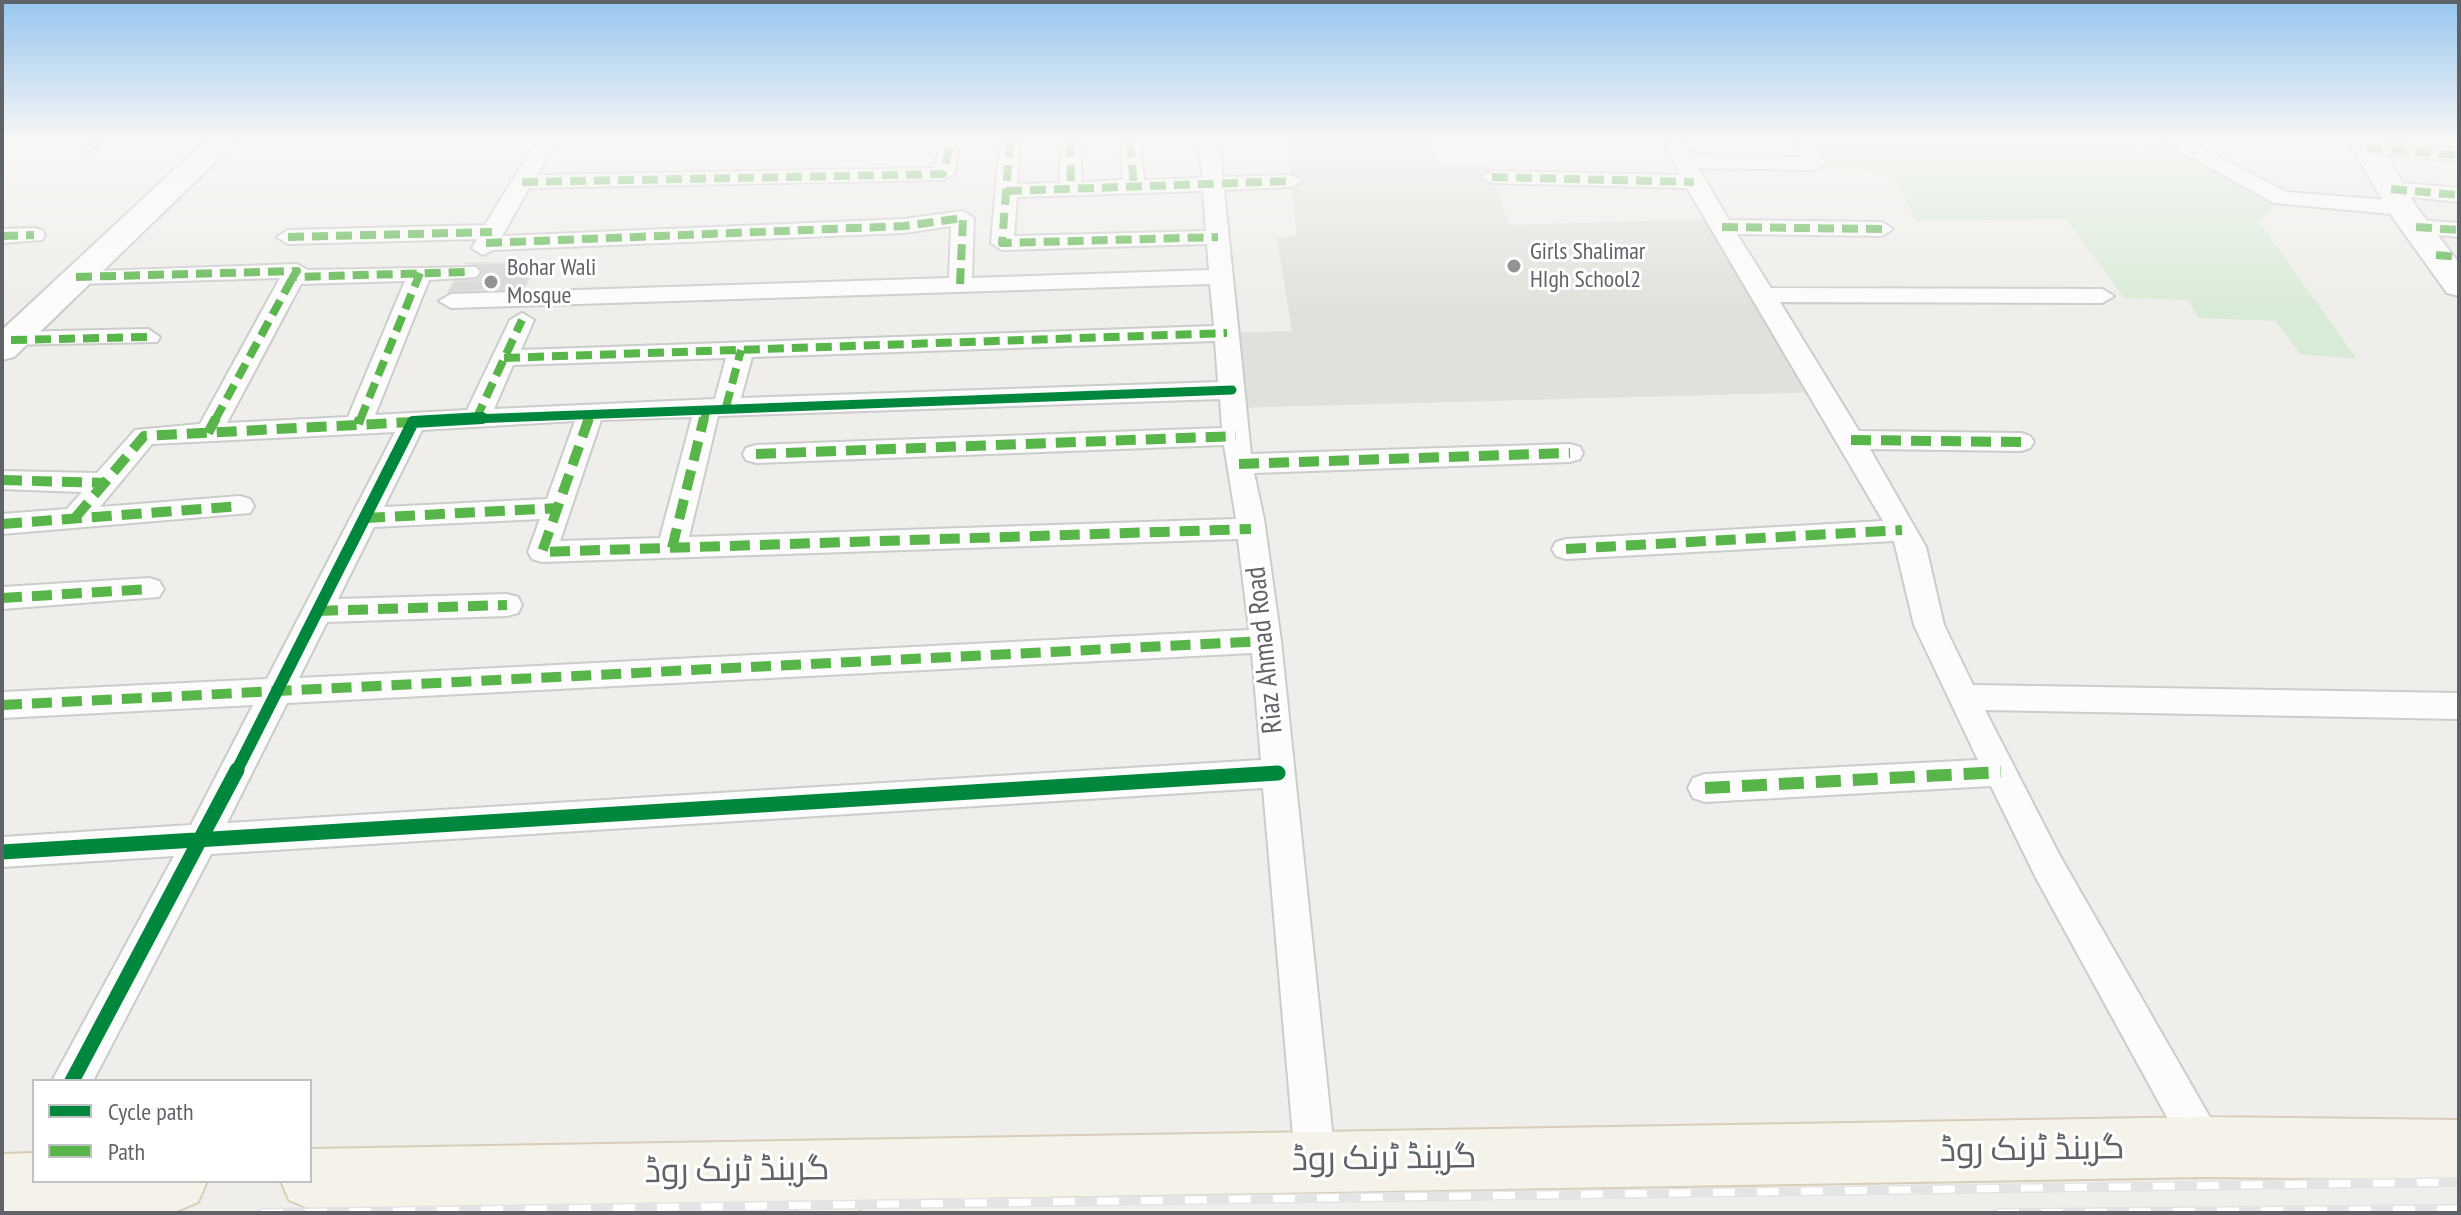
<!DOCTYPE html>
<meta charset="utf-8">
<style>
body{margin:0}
#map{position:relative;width:2461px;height:1215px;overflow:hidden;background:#efeeea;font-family:"PT Sans Narrow",sans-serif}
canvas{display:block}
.frame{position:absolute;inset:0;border:4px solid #5f6368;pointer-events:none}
.legend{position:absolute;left:32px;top:1079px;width:280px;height:104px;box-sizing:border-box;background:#fff;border:2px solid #bfc1c3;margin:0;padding:10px 14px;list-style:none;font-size:24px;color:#5f6368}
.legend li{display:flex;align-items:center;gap:16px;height:40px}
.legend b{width:40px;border:2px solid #bfc1c3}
</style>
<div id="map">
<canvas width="2461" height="1215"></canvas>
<div class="frame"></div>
<ul class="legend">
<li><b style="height:10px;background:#00873e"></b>Cycle path</li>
<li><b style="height:10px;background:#58b549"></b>Path</li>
</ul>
</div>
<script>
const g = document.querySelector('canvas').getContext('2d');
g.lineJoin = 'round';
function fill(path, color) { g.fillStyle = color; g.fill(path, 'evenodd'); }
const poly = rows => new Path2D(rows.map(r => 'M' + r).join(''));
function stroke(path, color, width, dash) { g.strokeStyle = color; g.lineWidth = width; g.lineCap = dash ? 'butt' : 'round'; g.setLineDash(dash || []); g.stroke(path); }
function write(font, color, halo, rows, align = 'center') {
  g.font = font + ' "PT Sans Narrow",Cairo,sans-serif'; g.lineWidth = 6; g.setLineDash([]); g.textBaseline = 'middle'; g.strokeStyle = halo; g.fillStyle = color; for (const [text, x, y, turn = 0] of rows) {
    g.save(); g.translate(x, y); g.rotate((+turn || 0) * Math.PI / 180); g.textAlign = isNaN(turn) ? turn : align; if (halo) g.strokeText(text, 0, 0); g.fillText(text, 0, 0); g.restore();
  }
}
const education = poly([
 [1287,141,1432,141,1438,165,1488,164,1509,225,1717,219,1823,392,1234,408,1227,333,1292,331,1277,238,1297,236]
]);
const green = poly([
 [1803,141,2125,141,2139,147,2178,144,2282,198,2259,222,2357,359,2300,354,2276,321,2199,318,2187,300,2124,298,2066,219,1916,221,1892,174,1817,168]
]);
const building = poly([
 [465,263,538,264,523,289,448,292,455,281,476,280,482,274,478,265,465,263]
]);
const street = poly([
 [81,141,104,141,89,151,82,149,79,145,81,141],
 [536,141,556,141,537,175,934,168,941,141,961,141,954,174,943,180,529,188,502,236,904,219,963,211,974,218,972,278,1209,270,1207,244,1002,250,991,243,1000,141,1020,141,1017,184,1060,183,1060,141,1080,141,1082,182,1123,180,1120,141,1140,141,1144,180,1202,178,1199,141,1219,141,1223,177,1291,175,1302,181,1291,187,1224,190,1251,454,1570,444,1580,447,1583,453,1580,459,1570,462,1254,473,1264,519,1281,641,1335,1159,1329,1173,1315,1179,1301,1173,1295,1159,1263,788,211,854,93,1081,52,1081,174,856,2,867,2,837,191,825,253,705,2,718,2,692,267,679,395,432,152,444,100,507,240,496,250,499,254,506,250,513,2,534,2,514,67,509,82,492,2,489,2,471,97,473,135,430,200,424,280,278,76,284,68,282,64,277,68,272,297,264,308,270,476,267,480,272,476,277,429,280,375,415,467,410,510,320,522,313,534,320,521,350,1214,326,1210,284,451,308,439,301,451,294,949,278,951,226,904,233,493,250,483,255,472,248,477,239,288,244,277,237,288,230,485,225,536,141],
 [1203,191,1206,231,1014,236,1017,197,1203,191],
 [405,281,348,417,227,423,301,284,405,281],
 [1215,341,1218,382,741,398,752,357,1215,341],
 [726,358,715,399,494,409,513,365,726,358],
 [1220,399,1222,428,756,445,746,448,743,454,746,460,756,463,1224,445,1236,519,689,537,718,416,1220,399],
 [692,417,660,538,560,541,601,420,692,417],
 [575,421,547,499,384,507,422,430,575,421],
 [540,519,528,552,532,559,542,562,1238,539,1249,630,299,678,327,622,507,616,518,613,522,605,518,597,507,594,338,599,374,527,540,519],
 [1252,653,1261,760,227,823,287,703,1252,653],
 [1665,141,1685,141,1692,155,1801,157,1794,141,1814,141,1826,164,1815,170,1698,168,1729,220,1882,222,1893,229,1882,236,1737,234,1771,288,2102,289,2114,296,2102,303,1780,302,1859,431,2021,433,2030,436,2034,442,2030,448,2021,451,1870,449,1926,547,1944,625,1973,685,2459,693,2459,719,1985,710,2060,856,2219,1133,2225,1147,2219,1161,2205,1167,2191,1161,2036,878,1991,786,1705,802,1693,798,1688,788,1693,778,1705,774,1978,760,1914,625,1894,541,1566,559,1556,556,1552,549,1556,542,1566,539,1883,521,1687,188,1492,183,1481,177,1492,171,1680,175,1665,141],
 [2162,141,2188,141,2287,192,2402,201,2413,208,2402,215,2274,203,2162,141],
 [2367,142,2459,149,2459,161,2360,152,2357,148,2360,144,2367,142],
 [2391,182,2459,188,2459,202,2383,194,2380,189,2391,182],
 [2416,220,2459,223,2459,237,2408,232,2405,227,2408,222,2416,220],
 [34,228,42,230,45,235,42,240,2,243,2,229,34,228],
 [148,329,160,337,157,342,2,345,2,335,11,332,148,329],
 [149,578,159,581,164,589,159,597,2,609,2,587,149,578]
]);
const secondary = poly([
 [205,141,237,141,14,357,2,360,2,330,205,141],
 [2348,141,2378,141,2416,206,2459,263,2459,296,2447,293,2391,215,2348,141]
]);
const primary = poly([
 [2205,1117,2459,1120,2459,1180,2205,1177,861,1200,859,1213,797,1213,799,1201,310,1209,289,1200,281,1181,310,1181,310,1149,2205,1117],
 [34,1153,34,1181,207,1181,198,1202,177,1211,2,1213,2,1154,34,1153]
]);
const rail = poly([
 [261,1213,2459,1182],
 [1997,1213,2459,1209]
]);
const quietFar2 = poly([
 [1010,141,1002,243,1218,237],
 [1070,141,1071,189],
 [1130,141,1134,187],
 [89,145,94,141],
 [2367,148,2459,155],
 [1492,177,1694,182],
 [522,182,943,174,951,141],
 [2391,189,2459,195],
 [1006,191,1291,181],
 [1722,227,1882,229],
 [2416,227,2459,230],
 [2,236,34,235],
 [288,237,492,232],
 [486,243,904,226,963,218,960,285],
 [2436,255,2459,257],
 [76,277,297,271,293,277,468,272],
 [11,340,148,337],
 [504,358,1227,333],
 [726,407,741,350],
 [476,419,522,320],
 [215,420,293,277],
 [360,420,420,273],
 [588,420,591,412],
 [704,420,707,408]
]);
const quietFar1 = poly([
 [589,418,542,552,1251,529],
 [358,424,360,418],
 [208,433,216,418],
 [1851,440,2021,442],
 [756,454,1236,436],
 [1239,464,1570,453],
 [2,480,105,483],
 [75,518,144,436,413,422],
 [365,518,558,508],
 [2,524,240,506],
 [672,548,704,418],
 [1566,549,1902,530],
 [2,598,149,589],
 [318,611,507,605],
 [2,705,1266,641]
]);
const quiet = poly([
 [1705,788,2001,772]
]);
const cyclewayFar2 = poly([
 [446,420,1232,390]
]);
const cyclewayFar1 = poly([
 [236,772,413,422,482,418]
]);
const cycleway = poly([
 [2,852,1278,773],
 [72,1081,237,770]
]);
const markers = [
 [1514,266,8,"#919496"],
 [491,282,8,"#919496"]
];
const farPoinames = [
 ["Girls Shalimar",1530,252],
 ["HIgh School2",1530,280],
 ["Bohar Wali",507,268],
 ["Mosque",507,296]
];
const streetNames = [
 ["Riaz Ahmad Road",1265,650,-96]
];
const nearStreetnames = [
 ["گرینڈ ٹرنک روڈ",2032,1150,-1],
 ["گرینڈ ٹرنک روڈ",1384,1159,-1],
 ["گرینڈ ٹرنک روڈ",737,1171,-1]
];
fill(education, '#e2e0da');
fill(green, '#d8ebd6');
fill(building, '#d6d5d3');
stroke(building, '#deddd9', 2);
stroke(street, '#cbcccc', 4);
stroke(secondary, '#cacacb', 4);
stroke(primary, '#d7ceb8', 4);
fill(street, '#fdfcfc');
fill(secondary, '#fdfcfc');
fill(primary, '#f4f2e9');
stroke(rail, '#e4e4e4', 10);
stroke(rail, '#fff', 7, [22]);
stroke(quietFar2, '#58b549', 8, [16, 8]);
stroke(quietFar1, '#58b549', 10, [20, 10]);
stroke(quiet, '#58b549', 12, [25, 12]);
stroke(cyclewayFar2, '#00873e', 9);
stroke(cyclewayFar1, '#00873e', 12);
stroke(cycleway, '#00873e', 15);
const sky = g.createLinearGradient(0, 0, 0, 311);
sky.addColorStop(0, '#97c6ef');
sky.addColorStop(0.45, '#f8f7f6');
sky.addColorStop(1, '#f8f7f600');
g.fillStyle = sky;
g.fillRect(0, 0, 2461, 311);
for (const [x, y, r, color] of markers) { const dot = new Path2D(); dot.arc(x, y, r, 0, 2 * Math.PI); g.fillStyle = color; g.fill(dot); stroke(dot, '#fff', 3); }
write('24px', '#5f6368', '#fff', farPoinames, 'left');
write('28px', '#5f6368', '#fff', streetNames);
write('34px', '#5f6368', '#fff', nearStreetnames);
</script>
